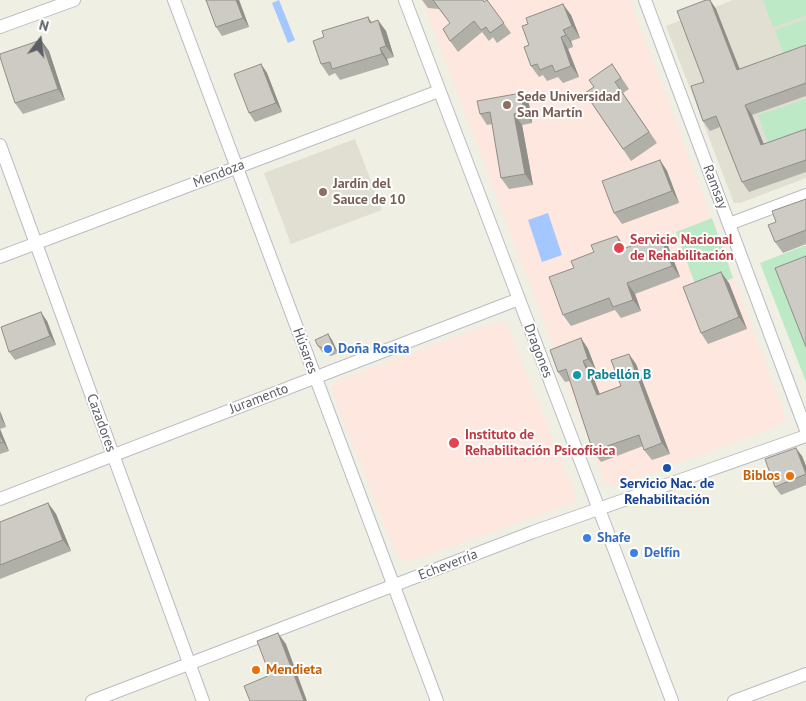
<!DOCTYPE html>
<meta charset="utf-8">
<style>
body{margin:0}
#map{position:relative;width:806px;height:701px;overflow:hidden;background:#f0efe4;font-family:"PT Sans",sans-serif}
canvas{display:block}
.north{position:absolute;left:15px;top:15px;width:50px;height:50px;-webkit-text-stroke:4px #fff;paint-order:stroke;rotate:15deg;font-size:14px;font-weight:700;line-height:20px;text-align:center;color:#5c5e66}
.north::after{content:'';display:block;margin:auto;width:18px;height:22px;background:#5c5e66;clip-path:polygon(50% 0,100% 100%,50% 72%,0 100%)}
</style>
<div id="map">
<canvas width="806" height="701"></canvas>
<div class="north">N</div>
</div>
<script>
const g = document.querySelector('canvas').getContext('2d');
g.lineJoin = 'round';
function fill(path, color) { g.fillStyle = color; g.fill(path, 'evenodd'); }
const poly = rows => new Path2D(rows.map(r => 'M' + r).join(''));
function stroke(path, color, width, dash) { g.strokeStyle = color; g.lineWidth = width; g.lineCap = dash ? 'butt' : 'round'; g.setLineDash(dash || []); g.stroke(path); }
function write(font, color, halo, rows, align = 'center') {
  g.font = font + ' "PT Sans",sans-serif'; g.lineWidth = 4; g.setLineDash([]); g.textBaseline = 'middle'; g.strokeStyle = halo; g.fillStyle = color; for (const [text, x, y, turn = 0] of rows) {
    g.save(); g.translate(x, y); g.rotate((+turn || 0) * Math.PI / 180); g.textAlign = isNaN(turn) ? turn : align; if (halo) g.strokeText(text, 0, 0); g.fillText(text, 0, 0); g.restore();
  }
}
const education = poly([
 [733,0,806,0,806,178,740,203,734,203,666,26],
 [355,139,382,210,291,244,264,173]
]);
const medical = poly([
 [422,0,630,0,786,418,780,425,614,487,605,483],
 [497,321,507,325,576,497,573,503,407,562,398,556,398,558,331,389,335,382]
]);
const green = poly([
 [763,0,806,0,806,16,773,27],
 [806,19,806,55,786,62,775,30],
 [806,99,806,138,770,149,758,115],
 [712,218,733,278,698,292,676,232],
 [806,245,806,382,760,263]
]);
const water = poly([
 [279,0,295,40,288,43,272,3],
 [548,213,562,255,542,262,528,220]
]);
const street = poly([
 [174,0,437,701],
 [405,0,672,701],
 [645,0,806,430],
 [0,27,74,0],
 [0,145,203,701],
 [729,224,806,195],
 [0,257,439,91],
 [0,499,519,299],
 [92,701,533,532,806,436],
 [734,701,806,674]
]);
const wall = poly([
 [206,0,239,0,249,27,222,36,216,27],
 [422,0,483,0,484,2,487,0,511,33,497,43,493,37,489,41,482,32,458,52,450,41,450,23,439,9,428,8],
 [706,0,710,0,716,9,739,69,806,45,806,96,752,115,764,144,806,129,806,172,749,192,742,182,720,127,710,131,703,121],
 [571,15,580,38,571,41,573,47,568,49,579,77,563,83,558,77,547,81,543,75,539,77,531,66,529,45],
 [368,17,372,22,386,31,394,57,387,59,389,65,340,80,335,73,329,76,321,64,324,37],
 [41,40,49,51,65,100,23,114,15,103],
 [261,64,267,73,282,112,255,122,249,113],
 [612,64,629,89,623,93,657,143,631,161,585,93,594,87],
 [521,93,529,104,532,123,522,125,533,185,509,189,501,178,492,124,487,125,480,114],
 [660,160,667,171,679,203,622,224,614,213],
 [806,199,806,244,783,253,775,242,776,222],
 [660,235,668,246,680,277,635,294,641,311,621,318,615,310,571,326,563,315,574,268,594,252,617,236,626,248],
 [729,283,747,329,708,344,701,333],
 [47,321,56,345,15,360,9,352],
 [328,334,332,340,338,353,331,356,322,352,318,346],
 [581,338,588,349,596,370,591,371,599,394,621,386,636,364,670,454,652,460,644,450,643,446,601,462,593,451,570,381,565,382,558,372],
 [0,411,6,427,0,429,9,451,0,454],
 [802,456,806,466,806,485,781,495,775,487],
 [48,503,56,514,71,551,0,579,0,522]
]);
const shadedWall = poly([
 [236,0,239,0,249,27,243,18],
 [710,0,716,9,744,80,737,70],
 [563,4,571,15,580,38,572,26],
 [378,20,386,31,394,57,386,46],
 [563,30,571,41,573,47,566,35],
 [561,37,568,49,579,77,571,66],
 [41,40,49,51,65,100,58,89],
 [380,48,387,59,389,65,382,54],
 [261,64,267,73,282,112,276,103],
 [521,93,529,104,532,123,524,112],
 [745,105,752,115,768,155,761,145],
 [514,114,522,125,533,185,525,174],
 [660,160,667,171,679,203,672,191],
 [660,235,668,246,680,277,672,266],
 [617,236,625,247,631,260,623,249],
 [721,272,729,283,747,329,739,317],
 [627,283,635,294,641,311,633,300],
 [41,312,47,321,56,345,50,336],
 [328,334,332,340,338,353,334,348],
 [581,338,588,349,596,370,588,359],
 [629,354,636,364,670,454,662,443],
 [583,361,591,371,604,405,597,395],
 [0,411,6,427,1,418],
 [0,429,9,451,3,442,0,435],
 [796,448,802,456,806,466,806,474],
 [48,503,56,514,71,551,63,540],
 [278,633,286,644,307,701,304,701]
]);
const building = poly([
 [206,0,236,0,243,18,216,27,206,0],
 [433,0,483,0,484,2,487,0,504,23,490,33,486,27,481,30,474,21,450,41,443,29,450,23,433,0],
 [706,0,710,0,737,70,806,45,806,83,745,105,761,145,806,129,806,160,742,182,716,116,703,121,691,86,704,82,677,11,706,0],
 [563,4,572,26,563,30,566,35,561,37,571,66,555,72,552,65,540,70,537,64,531,66,524,47,529,45,522,26,528,24,526,18,563,4],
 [368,17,370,23,378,20,386,46,380,48,382,54,332,69,330,62,321,64,313,41,324,37,322,31,368,17],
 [41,40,58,89,15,103,0,57,0,54,41,40],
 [261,64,276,103,249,113,234,74,261,64],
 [612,64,621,78,615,82,649,132,623,149,585,93,594,87,589,80,612,64],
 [521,93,524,112,514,114,525,174,501,178,490,112,480,114,477,101,521,93],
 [660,160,672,191,614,213,602,181,660,160],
 [806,199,806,230,775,242,768,225,776,222,772,211,806,199],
 [660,235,672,266,627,283,633,300,613,307,609,298,563,315,549,277,574,268,571,261,594,252,591,245,617,236,623,249,660,235],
 [806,256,806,347,775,268,806,256],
 [721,272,739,317,701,333,683,287,721,272],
 [41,312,50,336,9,352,1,327,41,312],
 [328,334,334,348,327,350,318,346,315,340,328,334],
 [581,338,588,359,583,361,597,395,621,386,611,360,629,354,662,443,644,450,639,435,593,451,566,369,558,372,550,350,581,338],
 [0,435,3,442,0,443,0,435],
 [796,448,806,474,775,487,765,459,796,448],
 [48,503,63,540,0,565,0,522,48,503],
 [278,633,304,701,250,701,244,686,270,675,257,641,278,633]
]);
const markers = [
 [507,105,5,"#8d6e63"],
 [323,192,5,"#8d6e63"],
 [619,248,6,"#e0444e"],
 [328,349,5,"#3f7fe0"],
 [577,375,5,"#0f9aa8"],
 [454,443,6,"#e0444e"],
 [667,468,5,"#1a4fb4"],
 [790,476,5,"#e8710a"],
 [587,538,5,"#3f7fe0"],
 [634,553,5,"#3f7fe0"],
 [256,670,5,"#e8710a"]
];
const educationNames = [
 ["Sede Universidad",517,97],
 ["San Martín",517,113],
 ["Jardín del",333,184],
 ["Sauce de 10",333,200]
];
const streetNames = [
 ["Mendoza",219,174,-21],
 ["Ramsay",715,187,69],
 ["Húsares",305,351,70],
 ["Dragones",538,351,69],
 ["Juramento",259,399,-21],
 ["Cazadores",101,423,70],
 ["Echeverría",448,565,-21]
];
const healthNames = [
 ["Servicio Nacional",630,240],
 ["de Rehabilitación",630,256],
 ["Instituto de",465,435],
 ["Rehabilitación Psicofísica",465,451]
];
const shopNames = [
 ["Doña Rosita",338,349],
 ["Shafe",597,538],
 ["Delfín",644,553]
];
const cultureNames = [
 ["Pabellón B",587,375]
];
const foodNames = [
 ["Biblos",780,476],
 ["Mendieta",266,670,"left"]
];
const transitNames = [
 ["Servicio Nac. de",667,484],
 ["Rehabilitación",667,500]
];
fill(education, '#e0dfd2');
fill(medical, '#fde7df');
fill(green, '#bee9c6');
fill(water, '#a4c7ff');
stroke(street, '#bbbcc4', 14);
stroke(street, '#fff', 12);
fill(wall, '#b0afa8');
fill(shadedWall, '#908e88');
fill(building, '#cdcbc3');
stroke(building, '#908e88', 1);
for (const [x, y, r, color] of markers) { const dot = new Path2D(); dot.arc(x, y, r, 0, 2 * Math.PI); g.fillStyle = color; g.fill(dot); stroke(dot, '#fff', 2); }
write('bold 14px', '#785e54', '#fff', educationNames, 'left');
write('14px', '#5c5e66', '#fff', streetNames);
write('bold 14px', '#be3a42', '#fff', healthNames, 'left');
write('bold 14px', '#366cbe', '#fff', shopNames, 'left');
write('bold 14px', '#0d838f', '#fff', cultureNames, 'left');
write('bold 14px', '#c56008', '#fff', foodNames, 'right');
write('bold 14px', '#164399', '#fff', transitNames);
</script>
